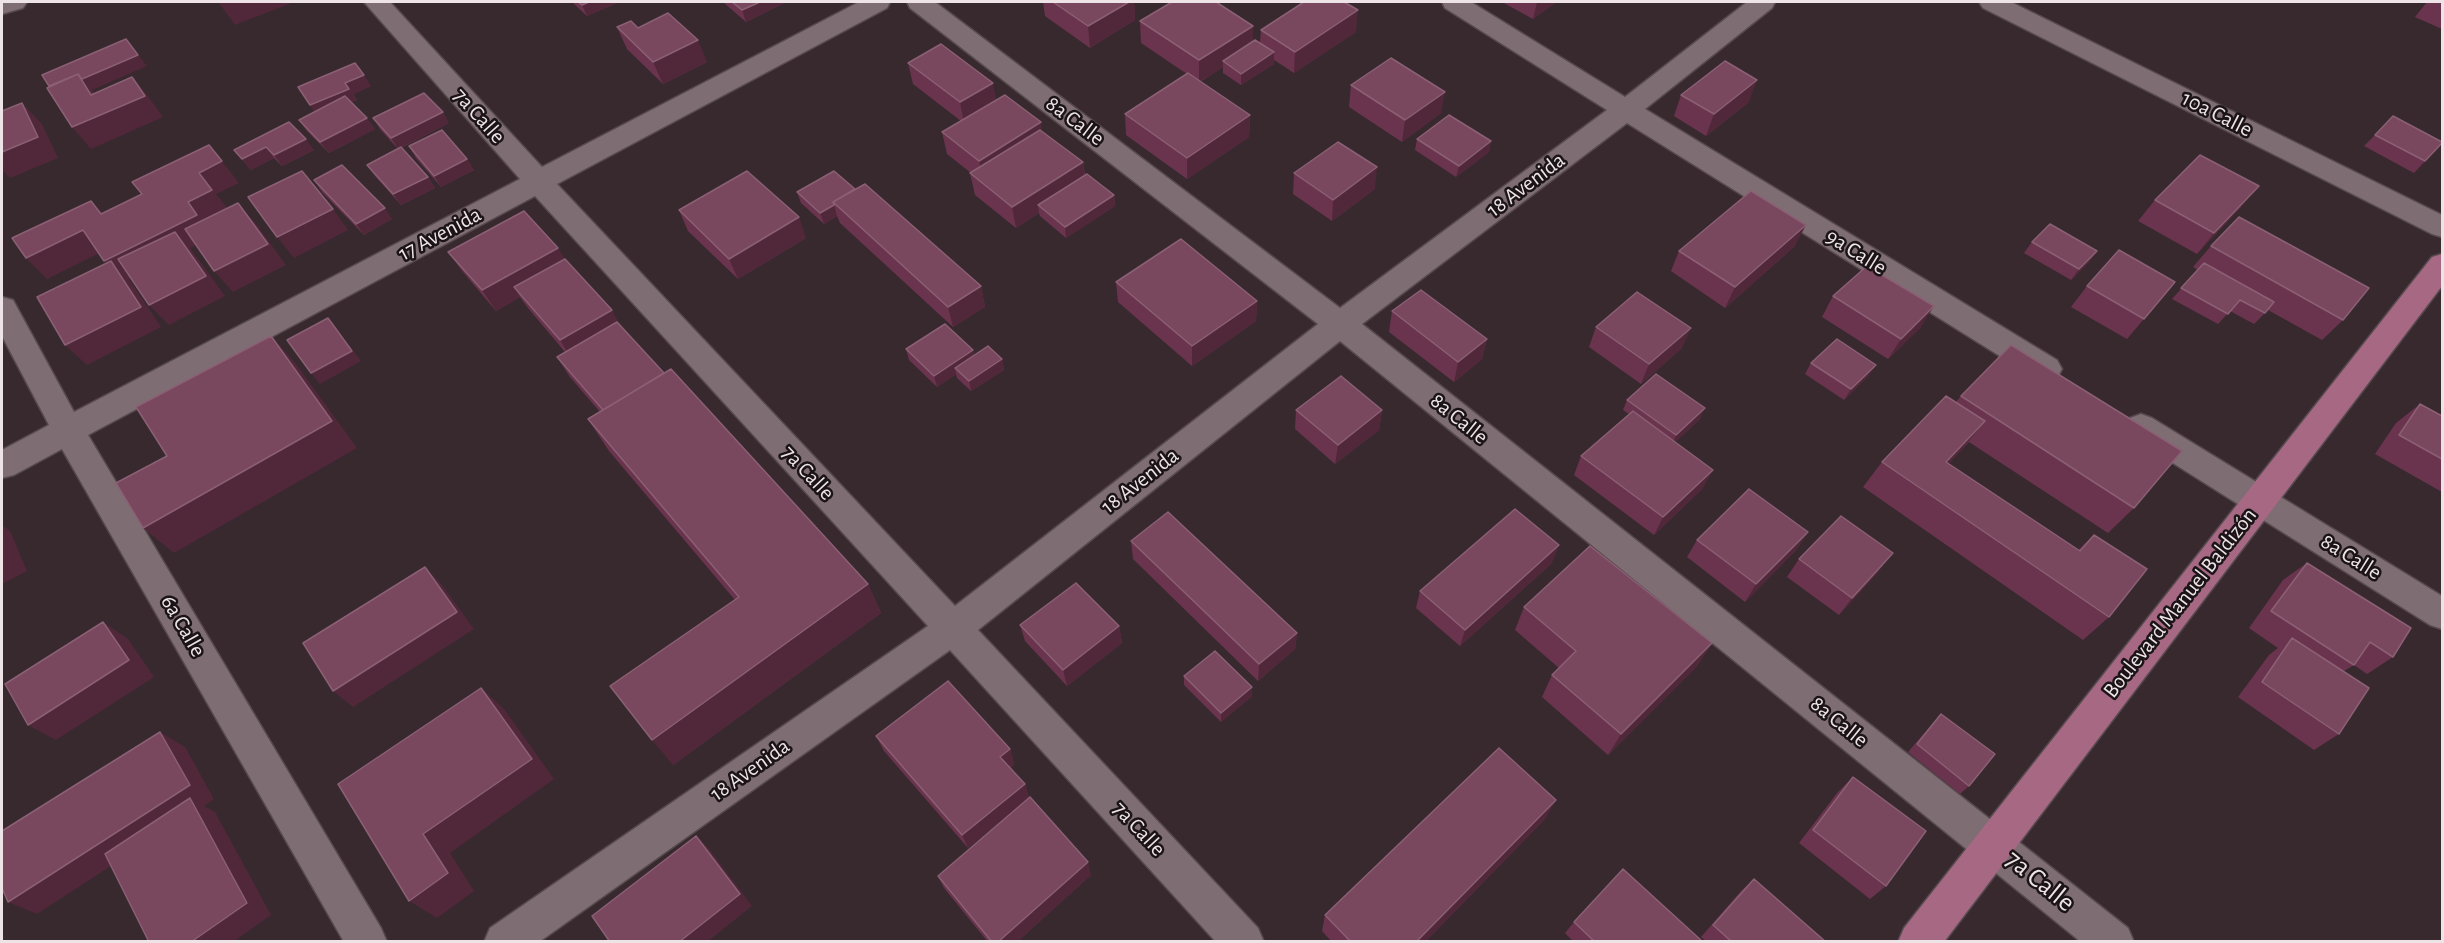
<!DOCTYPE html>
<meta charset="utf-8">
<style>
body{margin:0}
#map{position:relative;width:2444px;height:943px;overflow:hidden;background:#38292f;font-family:"Alegreya Sans",sans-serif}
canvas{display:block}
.frame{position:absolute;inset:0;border:3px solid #eee4e8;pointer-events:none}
</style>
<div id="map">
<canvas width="2444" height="943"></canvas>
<div class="frame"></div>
</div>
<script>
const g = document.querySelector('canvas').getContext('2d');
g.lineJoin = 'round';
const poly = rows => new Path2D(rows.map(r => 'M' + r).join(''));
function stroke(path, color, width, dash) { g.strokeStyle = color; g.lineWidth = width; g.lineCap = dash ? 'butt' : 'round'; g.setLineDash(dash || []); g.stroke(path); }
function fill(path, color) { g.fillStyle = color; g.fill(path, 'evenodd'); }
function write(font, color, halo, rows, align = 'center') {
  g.font = font + ' "Alegreya Sans",sans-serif'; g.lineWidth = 5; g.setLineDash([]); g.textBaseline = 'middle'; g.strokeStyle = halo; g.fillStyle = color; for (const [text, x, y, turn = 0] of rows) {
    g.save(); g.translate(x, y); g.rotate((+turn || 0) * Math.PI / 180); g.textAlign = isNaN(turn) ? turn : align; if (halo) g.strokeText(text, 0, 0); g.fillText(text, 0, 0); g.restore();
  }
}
const minor = poly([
 [2,2,27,2,23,8,2,14,2,2],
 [364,2,390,2,542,167,859,2,890,2,887,8,557,184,955,606,1318,324,910,8,907,2,935,2,1340,308,1607,110,1445,8,1442,2,1471,2,1625,97,1747,2,1775,2,1772,8,1645,109,2057,360,2062,369,2057,378,2046,381,2035,378,1627,123,1362,324,2128,928,2134,942,2081,942,1340,341,978,630,1258,928,1264,942,1216,942,950,650,539,942,484,942,490,928,928,626,535,196,88,435,381,928,387,942,344,942,62,449,14,475,2,478,2,450,49,425,2,336,2,297,13,300,74,412,520,179,364,2],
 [1979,2,2011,2,2442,215,2442,237,2432,234,1983,8,1979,2],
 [2141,414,2152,418,2442,596,2442,629,2430,625,2130,436,2125,427,2130,418,2141,414]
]);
const major = poly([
 [2442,254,2442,286,1944,942,1898,942,1904,928,2432,257,2442,254]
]);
const wall = poly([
 [572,2,619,2,587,16],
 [723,2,786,2,746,22],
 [1043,2,1134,2,1135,20,1090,48,1045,16],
 [1502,2,1556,2,1533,19],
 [2427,2,2442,2,2442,29,2415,17],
 [1140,21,1253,26,1253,42,1260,43,1261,30,1356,32,1294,73,1274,60,1274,64,1241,85,1223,73,1223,67,1200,82,1250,115,1249,137,1187,179,1126,135,1125,114,1187,74,1141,43],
 [617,27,638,28,707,62,663,84,627,49],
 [908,63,996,100,1042,131,1083,162,1085,175,1114,195,1115,206,1066,238,1040,216,1039,213,1016,228,975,195,970,173,971,173,947,154,942,132,961,121,913,84],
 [1351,85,1441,113,1402,142,1349,107],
 [371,86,353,94,357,100,351,102,375,129,329,153,307,131,299,120,315,112,298,87],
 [1681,95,1749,102,1706,136,1674,116],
 [373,118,449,123,401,148,428,177,435,188,401,205,375,176,367,165,398,149,380,129],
 [289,122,314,150,282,166,274,158,251,170,234,150],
 [2375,135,2442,143,2414,173,2364,146],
 [1417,139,1491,141,1489,152,1456,177,1415,150],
 [409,146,467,159,474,170,441,187,416,158],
 [1294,173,1375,189,1332,221,1293,194],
 [314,180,392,219,364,235,322,192],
 [855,189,981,286,985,307,953,327,840,223,837,216,824,224,801,203,797,192],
 [2155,200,2241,207,2197,254,2138,221],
 [679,210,806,238,738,279,688,231],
 [2032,242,2097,251,2089,262,2071,280,2024,253],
 [1795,246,1725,308,1671,271,1679,251],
 [2211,246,2343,320,2322,340,2268,310,2254,324,2230,311,2218,324,2172,299,2198,270,2193,267],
 [448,252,565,259,620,326,664,373,868,584,881,613,673,765,735,600,609,451,588,419,600,412,570,377,557,357,565,352,528,308,520,297,496,311,463,272],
 [1116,282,1257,301,1256,321,1192,366,1118,302],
 [2175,282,2127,339,2071,307,2087,286],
 [1833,296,1921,327,1888,359,1822,317],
 [1392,311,1487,339,1482,359,1454,382,1389,332],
 [1596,327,1682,348,1641,384,1589,347],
 [906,349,973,350,974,355,1002,359,1004,370,971,391,957,378,956,374,937,387,909,360],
 [1811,363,1869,375,1844,400,1805,374],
 [1961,396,2134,508,2108,533,1969,442,1948,464,2078,550,2094,535,2109,617,2083,640,1863,487,1882,462,1956,402],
 [1627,400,1700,419,1675,442,1703,488,1654,535,1574,475,1581,456,1629,414,1623,410],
 [2420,404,2442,416,2442,492,2375,454,2396,423],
 [1296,410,1382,410,1379,430,1335,464,1295,429],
 [1808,532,1796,550,1745,602,1687,557,1697,540],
 [1131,541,1297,633,1295,649,1258,681,1133,559],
 [1799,559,1879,571,1839,615,1787,577],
 [1552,563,1460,646,1416,608,1420,591],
 [2307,563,2393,657,2367,674,2354,665,2344,671,2339,734,2314,750,2238,697,2269,655,2278,648,2249,628,2283,580],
 [1524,607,1712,643,1697,666,1608,755,1542,697,1552,675,1559,668,1515,630],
 [1020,625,1119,626,1122,643,1067,686,1025,641],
 [1184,676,1252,687,1252,696,1221,722,1184,685],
 [1941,714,1969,786,1960,794,1908,752,1933,723],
 [876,736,1010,749,1014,764,1010,768,1025,784,1029,798,968,848,884,751],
 [1853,777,1886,886,1870,899,1799,843,1838,792],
 [1545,819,1425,942,1332,942,1322,931,1325,915],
 [1091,875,1017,942,988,942,944,888,938,876],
 [1754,879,1826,942,1707,942,1701,937,1741,891],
 [1574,922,1703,942,1574,942,1565,933]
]);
const shadedWall = poly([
 [223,2,294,2,235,25,219,3],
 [589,2,619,2,587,16,582,5],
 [760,2,786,2,746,22,742,10],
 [1129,2,1134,2,1135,20,1090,48,1088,26],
 [1537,2,1556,2,1533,19],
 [1358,10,1356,32,1294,73,1295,52],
 [1253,26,1253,48,1223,61,1223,67,1199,82,1199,60],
 [126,39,147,66,92,90,97,96,132,77,150,99,163,117,91,149,72,127,53,91],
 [698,40,707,62,663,84,653,62],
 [1274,52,1274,64,1241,85,1241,74],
 [364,75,371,86,353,94,357,100,318,117,310,105,345,83],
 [1757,80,1749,102,1706,136,1714,114],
 [993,83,997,104,964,124,960,102],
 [1445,92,1441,113,1402,142,1405,120],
 [22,103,42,124,58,158,10,178,2,170,2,152],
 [443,112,449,123,398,149,391,138],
 [1250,115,1249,137,1187,179,1187,158],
 [367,118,375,129,329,153,320,142],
 [1041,122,1044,144,983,182,979,161],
 [306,139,314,150,282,166,274,155],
 [1491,141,1489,152,1456,177,1459,166],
 [209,145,239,183,216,194,230,211,215,236,190,248,225,296,169,325,149,305,188,250,129,279,161,327,87,365,65,345,124,280,104,261,199,173],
 [266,147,274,158,251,170,242,159],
 [467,159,474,170,441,187,434,176],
 [1083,162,1085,183,1038,205,1039,213,1016,228,1012,207],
 [1377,167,1375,189,1332,221,1333,200],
 [428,177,435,188,401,205,393,194],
 [2259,186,2241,207,2197,254,2214,233],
 [1114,195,1115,206,1066,238,1065,227],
 [91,201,111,222,101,214],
 [238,203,256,224,286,265,233,292,214,271],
 [834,205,837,216,824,224,820,213],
 [385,208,392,219,364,235,356,224],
 [333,209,348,230,294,258,277,237],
 [799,217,806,238,738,279,729,259],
 [1806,225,1795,246,1725,308,1735,287],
 [83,230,104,251,47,279,26,258],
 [558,248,571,269,514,287,520,297,496,311,482,290],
 [2097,251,2089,262,2071,280,2079,269],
 [981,286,985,307,953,327,948,307],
 [1257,301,1256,321,1192,366,1192,346],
 [1934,306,1921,327,1888,359,1901,339],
 [612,310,623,331,572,360,560,340],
 [328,318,361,361,320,384,311,373],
 [1691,328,1682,348,1641,384,1649,364],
 [271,336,296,364,357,448,174,553,143,528],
 [1487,339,1482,359,1454,382,1458,362],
 [973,350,976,361,955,368,956,374,937,387,934,376],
 [1002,359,1004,370,971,391,969,381],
 [1876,365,1869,375,1844,400,1851,389],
 [1705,408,1700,419,1672,445,1676,435],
 [1382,410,1379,430,1335,464,1338,445],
 [1985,421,1964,447,1925,488,1946,462],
 [1713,470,1703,488,1654,535,1663,517],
 [2,525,10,531,27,571,2,584],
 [1808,532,1796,550,1745,602,1756,584],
 [1559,545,1552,563,1460,646,1465,630],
 [1893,553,1879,571,1839,615,1852,598],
 [425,567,442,585,474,629,353,707,333,691],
 [868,584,881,613,673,765,652,740],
 [103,622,128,639,154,677,56,740,28,725],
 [1119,626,1122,643,1067,686,1063,670],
 [1297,633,1295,649,1258,681,1259,664],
 [1712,643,1697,666,1608,755,1621,734],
 [1252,687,1252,696,1221,722,1221,713],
 [481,688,504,709,554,779,450,853,474,891,437,918,409,901,423,834],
 [160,732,185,747,214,799,204,806,215,812,271,915,233,942,191,942,197,810,37,914,8,902],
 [1010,749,1014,764,1005,771,1000,757],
 [1025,784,1029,798,968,848,962,835],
 [1556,800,1545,819,1425,942,1416,942],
 [696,836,709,849,752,906,707,942,679,942],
 [1088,862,1091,875,1017,942,998,942]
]);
const building = poly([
 [578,2,589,2,582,5,578,2],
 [732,2,760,2,742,10,732,2],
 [1053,2,1129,2,1088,26,1053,2],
 [1172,2,1216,2,1253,26,1199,60,1140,21,1172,2],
 [1304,2,1344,2,1358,10,1295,52,1261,30,1304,2],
 [668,13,698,40,653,62,617,27,631,21,638,28,668,13],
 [126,39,138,55,82,79,78,74,49,86,42,75,126,39],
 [1255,40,1274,52,1241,74,1223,61,1255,40],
 [941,44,993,83,960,102,908,63,941,44],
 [1391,58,1445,92,1405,120,1351,85,1391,58],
 [1725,61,1757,80,1714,114,1681,95,1725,61],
 [355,63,364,75,345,83,349,89,310,105,298,87,355,63],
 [1188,73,1250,115,1187,158,1125,114,1188,73],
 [78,74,91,95,132,77,145,96,72,127,47,88,78,74],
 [424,93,443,112,391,138,373,118,424,93],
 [1005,95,1041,122,979,161,942,132,1005,95],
 [345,96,367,118,320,142,299,120,345,96],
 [22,103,38,137,2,152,2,111,22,103],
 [1449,115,1491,141,1459,166,1417,139,1449,115],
 [2393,116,2442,142,2442,143,2425,161,2375,135,2393,116],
 [289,122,306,139,274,155,266,147,242,159,234,150,289,122],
 [442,130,467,159,434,176,409,146,442,130],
 [1040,130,1083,162,1012,207,970,173,1040,130],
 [1338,142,1377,167,1333,200,1294,173,1338,142],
 [209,145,222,161,199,173,212,190,188,202,197,215,104,261,83,230,26,258,12,238,91,201,101,214,142,194,132,182,209,145],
 [401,147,428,177,393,194,367,165,401,147],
 [2200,155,2259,186,2214,233,2155,200,2200,155],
 [342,165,385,208,356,224,314,180,342,165],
 [302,171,333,209,277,237,248,197,302,171],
 [747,171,799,217,729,259,679,210,747,171],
 [834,171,855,189,833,202,834,205,820,213,797,192,834,171],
 [1087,174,1114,195,1065,227,1038,205,1087,174],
 [865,184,981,286,948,307,833,202,865,184],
 [1751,191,1806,225,1735,287,1679,251,1751,191],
 [238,203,268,244,214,271,185,229,238,203],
 [524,211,558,248,482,290,448,252,524,211],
 [2239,217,2369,288,2343,320,2211,246,2239,217],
 [2050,224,2097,251,2079,269,2032,242,2050,224],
 [175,232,206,276,149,305,118,259,175,232],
 [1181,239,1257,301,1192,346,1116,282,1181,239],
 [2119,250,2175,282,2144,319,2087,286,2119,250],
 [565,259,612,310,560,340,514,287,565,259],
 [111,261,141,307,65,345,37,297,111,261],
 [2204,263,2274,302,2265,313,2240,300,2228,314,2181,288,2204,263],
 [1867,266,1934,306,1901,339,1833,296,1867,266],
 [1421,290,1487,339,1458,362,1392,311,1421,290],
 [1637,292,1691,328,1649,364,1596,327,1637,292],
 [328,318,352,351,311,373,287,340,328,318],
 [617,322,664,373,603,410,557,357,617,322],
 [945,324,973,350,934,376,906,349,945,324],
 [271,336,332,421,143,528,116,483,167,456,136,407,271,336],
 [1837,339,1876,365,1851,389,1811,363,1837,339],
 [2011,345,2182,451,2134,508,1961,396,2011,345],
 [988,346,1002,359,969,381,955,368,988,346],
 [671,369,868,584,652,740,610,686,739,597,588,419,671,369],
 [1656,374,1705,408,1676,435,1627,400,1656,374],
 [1341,376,1382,410,1338,445,1296,410,1341,376],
 [1946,396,1985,421,1946,462,2080,551,2094,535,2147,569,2109,617,1882,462,1946,396],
 [2420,404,2442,416,2442,459,2399,435,2420,404],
 [1633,411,1713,470,1663,517,1581,456,1633,411],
 [1749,489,1808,532,1756,584,1697,540,1749,489],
 [1515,509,1559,545,1465,630,1420,591,1515,509],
 [1168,512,1297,633,1259,664,1131,541,1168,512],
 [1841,516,1893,553,1852,598,1799,559,1841,516],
 [1590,546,1712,643,1621,734,1552,675,1576,651,1524,607,1590,546],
 [2307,563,2411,628,2393,657,2370,642,2354,665,2271,611,2307,563],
 [425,567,457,612,333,691,303,643,425,567],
 [1076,583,1119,626,1063,670,1020,625,1076,583],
 [103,622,129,660,28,725,5,684,103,622],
 [2292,638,2369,688,2339,734,2262,682,2292,638],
 [1215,651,1252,687,1221,713,1184,676,1215,651],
 [948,681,1010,749,1000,757,1025,784,962,835,876,736,948,681],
 [481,688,532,759,423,834,448,873,409,901,338,784,481,688],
 [1941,714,1995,754,1969,786,1917,744,1941,714],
 [160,732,190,785,8,902,2,888,2,831,160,732],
 [1499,748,1556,800,1416,942,1351,942,1325,915,1499,748],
 [1853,777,1926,831,1886,886,1813,830,1853,777],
 [1030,797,1088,862,998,942,992,942,938,876,1030,797],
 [190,798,247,903,191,942,149,942,105,854,190,798],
 [696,836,740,894,679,942,610,942,592,916,696,836],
 [1623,869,1703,942,1595,942,1574,922,1623,869],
 [1754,879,1826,942,1732,942,1713,925,1754,879]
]);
const streetNames = [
 ["10a Calle",2217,114,27],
 ["7a Calle",479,116,48],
 ["8a Calle",1075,121,37],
 ["18 Avenida",1526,185,-37],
 ["17 Avenida",440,234,-28],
 ["9a Calle",1856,252,32],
 ["8a Calle",1459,419,39],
 ["7a Calle",808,473,47],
 ["18 Avenida",1140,481,-38],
 ["8a Calle",2351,557,32],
 ["Boulevard Manuel Baldizón",2180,603,-52],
 ["6a Calle",183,626,60],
 ["8a Calle",1839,722,39],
 ["18 Avenida",750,770,-35],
 ["7a Calle",1139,829,47]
];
const nearStreetnames = [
 ["7a Calle",2040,881,39]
];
stroke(minor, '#55494d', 3);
stroke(major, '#55494d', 3);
fill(minor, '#7e6d73');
fill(major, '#a66883');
fill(wall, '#6b344e');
fill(shadedWall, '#51283a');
fill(building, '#79475e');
stroke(building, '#8b6074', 1.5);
write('22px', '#eee4e8', '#1b1417', streetNames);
write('27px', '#eee4e8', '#1b1417', nearStreetnames);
</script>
